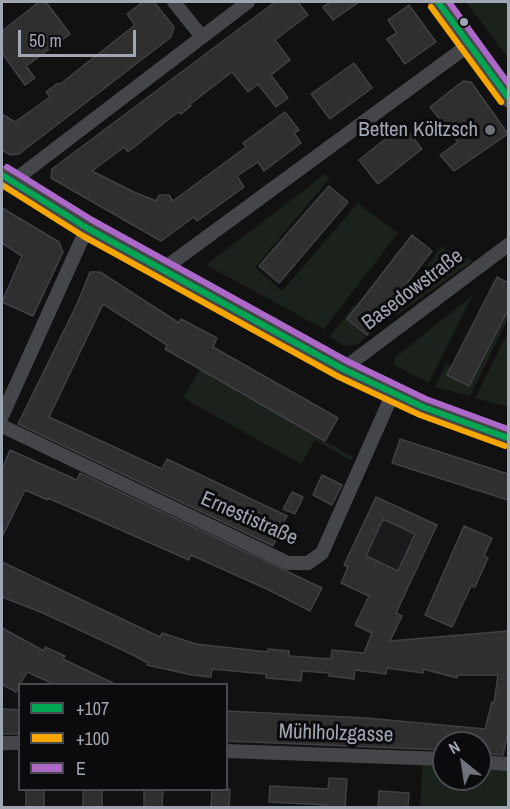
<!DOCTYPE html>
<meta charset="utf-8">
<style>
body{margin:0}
#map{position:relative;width:510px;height:809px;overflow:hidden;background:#111;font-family:"Archivo Narrow",sans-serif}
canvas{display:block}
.frame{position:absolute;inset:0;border:3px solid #a1a6b3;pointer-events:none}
.legend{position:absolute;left:18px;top:683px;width:210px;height:108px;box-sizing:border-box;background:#0b0b0d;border:2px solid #47494f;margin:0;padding:8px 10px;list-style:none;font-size:18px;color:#a1a6b3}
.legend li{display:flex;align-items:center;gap:12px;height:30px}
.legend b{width:30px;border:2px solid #47494f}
.north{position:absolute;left:432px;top:731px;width:60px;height:60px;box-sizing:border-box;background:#0b0b0d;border:2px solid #47494f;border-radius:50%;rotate:330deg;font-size:16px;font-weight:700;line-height:24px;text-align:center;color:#a1a6b3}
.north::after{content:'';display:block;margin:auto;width:21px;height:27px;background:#6f727a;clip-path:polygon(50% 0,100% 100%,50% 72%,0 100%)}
.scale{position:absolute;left:18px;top:30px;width:118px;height:27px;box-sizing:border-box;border:3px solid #a1a6b3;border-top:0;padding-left:8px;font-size:18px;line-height:21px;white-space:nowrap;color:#a1a6b3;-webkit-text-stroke:4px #0b0b0d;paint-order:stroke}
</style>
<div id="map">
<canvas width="510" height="809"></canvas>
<div class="frame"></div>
<ul class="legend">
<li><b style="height:8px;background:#00a651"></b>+107</li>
<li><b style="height:8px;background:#f7a600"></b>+100</li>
<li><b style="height:8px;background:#ac68c9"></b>E</li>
</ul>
<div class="north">N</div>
<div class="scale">50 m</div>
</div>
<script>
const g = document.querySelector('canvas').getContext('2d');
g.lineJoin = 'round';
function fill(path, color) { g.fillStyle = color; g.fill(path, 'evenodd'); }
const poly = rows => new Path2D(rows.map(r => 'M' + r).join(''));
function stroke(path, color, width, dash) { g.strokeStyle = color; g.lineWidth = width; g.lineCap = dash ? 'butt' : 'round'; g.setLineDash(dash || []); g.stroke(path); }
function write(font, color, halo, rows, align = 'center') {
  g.font = font + ' "Archivo Narrow",sans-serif'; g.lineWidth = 6; g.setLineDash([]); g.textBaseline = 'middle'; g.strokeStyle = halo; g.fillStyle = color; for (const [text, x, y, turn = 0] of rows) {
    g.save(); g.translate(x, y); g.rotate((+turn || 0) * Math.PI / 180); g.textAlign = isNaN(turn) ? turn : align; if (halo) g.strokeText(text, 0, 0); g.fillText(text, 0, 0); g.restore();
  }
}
const built = poly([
 [376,497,437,525,405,593,344,565]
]);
const green = poly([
 [466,2,508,2,508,58],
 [325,174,330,178,255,267,282,291,358,203,398,233,324,329,206,265],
 [441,247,473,261,397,315,392,312],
 [473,295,429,383,394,365,395,357],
 [354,305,356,307,347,319,367,335,358,344,345,346,329,337],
 [508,310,508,319,470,396,435,387,446,364,451,366,447,375,469,386],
 [508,332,508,407,475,398],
 [200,369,353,457,352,461,315,440,301,464,183,398],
 [423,760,444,762,444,779,480,779,480,765,508,767,508,807,420,808]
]);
const building = poly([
 [39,2,46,2,70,34,26,66,35,78,25,85,2,53,2,31,39,2],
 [143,2,154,2,174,27,171,37,19,154,11,155,2,150,2,114,15,122,50,97,46,92,58,83,59,85,135,25,127,14,143,2],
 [275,2,298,2,308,15,275,40,290,60,271,75,288,98,276,107,258,84,248,92,232,72,189,105,191,106,181,114,179,112,169,119,128,152,124,147,92,171,134,192,156,201,159,195,169,195,173,201,246,147,243,143,285,112,299,130,294,133,301,143,264,171,258,162,237,176,244,187,197,221,194,217,161,241,51,178,52,169,275,2],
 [331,2,359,2,333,20,323,7,331,2],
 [409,5,436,42,405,64,387,39,397,33,388,20,409,5],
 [354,63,372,88,330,119,311,94,354,63],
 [463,81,471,82,508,134,454,171,440,155,458,142,430,107,463,81],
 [403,125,422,149,378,184,359,160,403,125],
 [329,186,348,202,279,283,259,266,329,186],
 [2,208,59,242,63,252,33,316,2,302,22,256,2,243,2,208],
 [412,235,432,251,367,335,347,319,412,235],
 [90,272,100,272,179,323,181,319,217,338,213,347,338,418,325,441,165,349,167,345,103,304,49,417,162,469,167,459,287,516,273,546,18,424,77,304,90,272],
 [497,277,508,283,508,310,469,386,447,375,497,277],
 [400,439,508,474,508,500,392,463,400,439],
 [10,450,77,480,80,473,322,588,310,611,269,590,191,555,189,560,48,498,48,500,25,490,2,537,2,470,10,450],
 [322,475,342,485,332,505,313,495,322,475],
 [292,492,303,497,295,514,283,509,292,492],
 [376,497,437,525,396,613,402,616,390,641,508,631,508,732,503,755,480,753,480,743,444,743,444,750,226,741,226,711,366,718,485,729,492,702,494,703,498,675,457,675,457,678,423,669,423,673,387,668,386,674,355,670,354,679,329,676,330,673,302,671,301,681,266,678,266,674,212,669,211,677,192,675,147,665,148,663,131,654,43,613,2,597,2,562,160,637,162,633,196,644,268,652,268,649,289,651,289,656,331,659,332,650,364,653,372,633,355,625,369,596,341,583,348,567,344,565,376,497],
 [383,519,415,534,398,571,366,556,383,519],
 [464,526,492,538,484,556,488,558,475,587,471,586,452,627,425,615,464,526],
 [2,628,44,651,45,647,65,656,63,659,115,684,54,684,27,672,16,692,2,684,2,628],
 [2,709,20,710,20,734,2,734,2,709],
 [329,778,347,779,345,807,327,807,327,805,269,802,270,786,328,789,329,778],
 [26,789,44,789,44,807,26,807,26,789],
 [83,789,102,789,102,807,83,807,83,789],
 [144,789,163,789,162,807,144,807,144,789],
 [212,789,230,789,229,807,211,807,212,789],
 [379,791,409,793,408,807,378,807,379,791]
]);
const minor = poly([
 [174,2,202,37],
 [12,182,248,2],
 [162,270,470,44],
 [343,369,508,245],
 [2,416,87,228],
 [2,426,288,563,308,563,322,553,393,393],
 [2,743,20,743],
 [226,751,444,759],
 [480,762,508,764]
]);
const tertiary = poly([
 [2,175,87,228,343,369,423,407,508,438]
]);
const secondary = poly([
 [438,2,508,97]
]);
const bus1 = poly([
 [438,2,508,97],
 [2,175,87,228,343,369,423,407,508,438]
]);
const bus2 = poly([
 [431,7,501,102],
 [2,185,83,236,339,377,420,415,505,446]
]);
const bus3 = poly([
 [449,2,508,83],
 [7,167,92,220,347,361,426,399,508,429]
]);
const markers = [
 [464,22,5,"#a1a6b3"],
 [490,130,6,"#6f727a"]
];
const poiNames = [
 ["Betten Költzsch",478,130]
];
const streetNames = [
 ["Basedowstraße",413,290,-37],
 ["Ernestistraße",249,519,24],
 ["Mühlholzgasse",336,734,2]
];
fill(built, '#1b1b1d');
fill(green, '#1b211b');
fill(building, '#2f2f30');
stroke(building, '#404145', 1.5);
stroke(minor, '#45464a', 14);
stroke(tertiary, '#45464a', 18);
stroke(secondary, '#494a4e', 20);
stroke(bus1, '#00a651', 6);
stroke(bus2, '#f7a600', 6);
stroke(bus3, '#ac68c9', 6);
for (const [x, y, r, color] of markers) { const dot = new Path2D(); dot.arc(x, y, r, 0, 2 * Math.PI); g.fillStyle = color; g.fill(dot); stroke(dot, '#0b0b0d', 2); }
write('21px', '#a1a6b3', '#0b0b0d', poiNames, 'right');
write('21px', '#a1a6b3', '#0b0b0d', streetNames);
</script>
